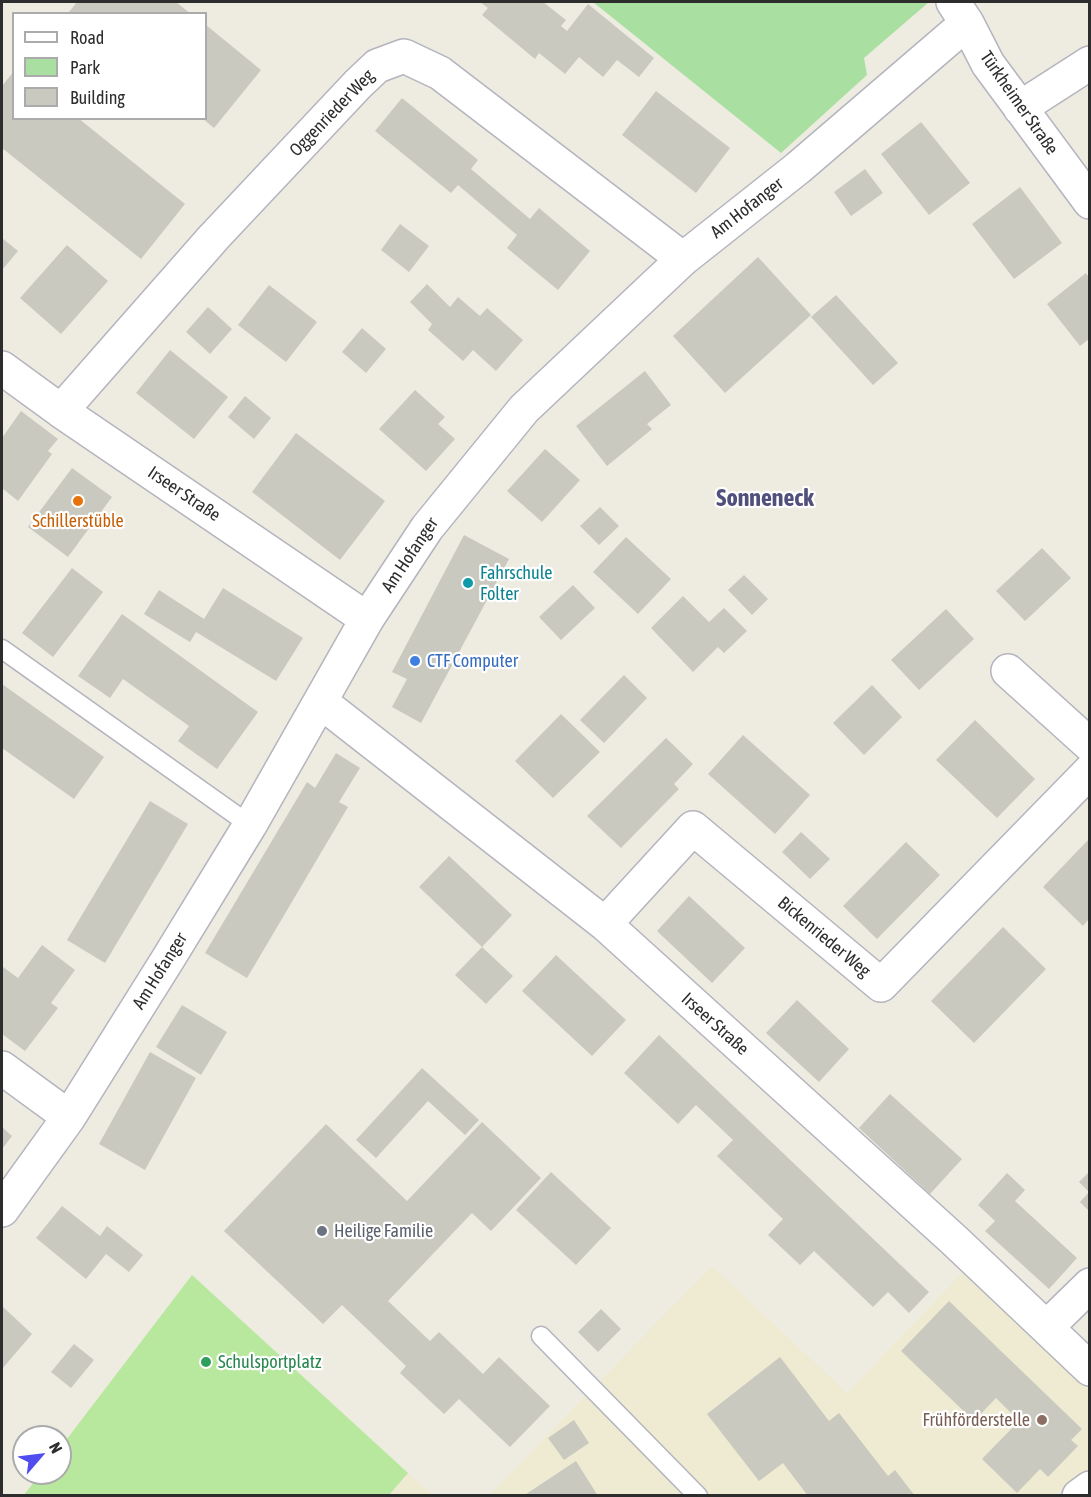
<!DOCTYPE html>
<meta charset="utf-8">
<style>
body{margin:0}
#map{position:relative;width:1091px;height:1497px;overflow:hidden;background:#eeebe1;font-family:"Asap Condensed",sans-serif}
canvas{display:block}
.frame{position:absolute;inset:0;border:3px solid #2d2d2d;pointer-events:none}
.legend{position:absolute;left:12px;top:12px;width:195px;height:108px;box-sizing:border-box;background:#fff;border:2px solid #ababab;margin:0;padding:8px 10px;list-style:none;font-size:18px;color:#2d2d2d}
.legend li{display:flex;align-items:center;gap:12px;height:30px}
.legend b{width:30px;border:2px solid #ababab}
.north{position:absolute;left:12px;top:1425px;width:60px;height:60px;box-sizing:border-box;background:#fff;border:2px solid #ababab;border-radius:50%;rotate:62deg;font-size:16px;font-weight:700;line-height:24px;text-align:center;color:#2d2d2d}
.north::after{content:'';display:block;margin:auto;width:21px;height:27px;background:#514cf0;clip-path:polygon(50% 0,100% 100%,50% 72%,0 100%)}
</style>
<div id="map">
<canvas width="1091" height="1497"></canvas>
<div class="frame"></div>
<ul class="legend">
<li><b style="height:8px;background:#fff"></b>Road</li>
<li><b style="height:16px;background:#a9e0a1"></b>Park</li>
<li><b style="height:16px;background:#cac9bf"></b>Building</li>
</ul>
<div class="north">N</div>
</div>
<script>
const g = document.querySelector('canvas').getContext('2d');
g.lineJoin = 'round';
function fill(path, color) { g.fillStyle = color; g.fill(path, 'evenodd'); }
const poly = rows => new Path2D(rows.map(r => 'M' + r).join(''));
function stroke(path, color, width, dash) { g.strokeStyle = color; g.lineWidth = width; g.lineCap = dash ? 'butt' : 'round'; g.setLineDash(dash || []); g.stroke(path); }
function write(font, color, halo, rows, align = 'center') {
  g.font = font + ' "Asap Condensed",sans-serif'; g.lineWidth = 4.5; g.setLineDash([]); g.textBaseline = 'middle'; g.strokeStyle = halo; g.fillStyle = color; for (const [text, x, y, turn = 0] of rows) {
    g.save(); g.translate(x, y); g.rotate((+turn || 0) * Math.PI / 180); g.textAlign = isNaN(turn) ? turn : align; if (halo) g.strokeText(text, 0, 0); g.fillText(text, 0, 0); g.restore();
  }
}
const education = poly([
 [712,1266,847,1393,967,1268,1089,1386,1089,1469,1054,1495,488,1496],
 [408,1473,433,1495,389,1495]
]);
const green = poly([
 [593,2,929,2,864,58,867,75,781,153]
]);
const pitch = poly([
 [192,1275,408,1473,389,1495,24,1495,41,1473,60,1473,60,1448]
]);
const building = poly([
 [77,2,176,2,191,14,71,14,69,12],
 [480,2,543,2,566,20,561,26,567,31,588,4,654,58,639,77,617,60,603,77,579,57,565,74,539,53,535,59,482,15,488,8],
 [206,25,261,70,214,128,202,118,206,118],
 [14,71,14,118,78,118,185,204,141,259,2,148,2,86],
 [656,91,730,148,696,193,622,135],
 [402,98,478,160,471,169,530,219,539,208,590,251,558,290,507,248,517,235,458,185,451,193,375,131],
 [921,122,970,183,929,215,881,154],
 [865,169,883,193,851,216,834,192],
 [1020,187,1062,243,1014,279,972,224],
 [400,224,429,246,409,272,381,250],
 [2,238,18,251,2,270],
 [67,245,108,281,61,334,20,298],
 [758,257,811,315,725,393,673,336],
 [1086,273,1089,278,1089,339,1080,346,1047,304],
 [427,284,450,307,458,297,480,316,487,308,523,340,496,371,473,350,463,361,428,330,432,324,410,302],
 [269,285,317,322,286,362,238,325],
 [836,295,898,363,873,385,811,317],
 [208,307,232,329,210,354,186,332],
 [362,328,386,349,366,373,342,352],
 [170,350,228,397,194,439,136,393],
 [645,371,671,405,647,424,652,429,607,466,576,426],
 [415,390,445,417,438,424,455,439,426,471,379,429],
 [245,396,271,418,254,439,228,417],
 [21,411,58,439,48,451,52,454,18,501,2,488,2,438],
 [296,433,385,501,340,560,252,492],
 [545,449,580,480,542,522,507,491],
 [72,468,112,497,68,557,28,527],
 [600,507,619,526,599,545,580,526],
 [464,535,509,559,421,723,392,707,407,679,392,672],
 [626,537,671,579,638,614,593,572],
 [1042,548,1071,578,1025,621,996,591],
 [72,568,103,592,53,657,22,633],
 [744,575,768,599,752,615,728,590],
 [573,585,595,608,561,640,539,617],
 [223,588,303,638,276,681,196,632,190,642,144,614,159,590,204,619],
 [683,596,709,622,724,608,747,631,724,653,718,647,693,672,651,628],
 [946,609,974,639,919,690,891,660],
 [122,614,258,712,217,769,178,741,189,726,123,679,110,698,78,676],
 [624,675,647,698,604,743,580,720],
 [2,684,104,757,74,799,2,748],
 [872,685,902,717,864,755,833,723],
 [561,714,600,752,553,798,515,761],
 [975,720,1035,779,997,818,936,760],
 [743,735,810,795,775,834,708,774],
 [666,738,693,764,674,784,679,789,621,848,587,816],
 [336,753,360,768,339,802,348,807,247,978,205,953,307,782,315,788],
 [150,801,188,824,105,963,67,940],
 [801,832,830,859,810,879,782,852],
 [1089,839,1089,919,1083,926,1043,887],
 [906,842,940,875,877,939,843,906],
 [449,856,512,915,482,947,419,887],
 [689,896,745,948,712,983,657,931],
 [1003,927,1046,969,974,1043,931,1001],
 [42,945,75,970,51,1003,58,1008,25,1051,2,1034,2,968,3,967,18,978],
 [482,947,513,976,486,1004,455,975],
 [556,955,626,1020,592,1056,522,991],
 [797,1000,849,1049,819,1082,766,1033],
 [182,1005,227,1032,201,1075,156,1047],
 [659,1035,929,1292,909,1313,888,1292,873,1307,814,1251,800,1265,768,1235,783,1219,717,1156,733,1140,696,1105,678,1124,624,1073],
 [150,1052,196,1078,145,1170,99,1144],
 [422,1068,479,1120,465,1135,428,1101,376,1158,356,1140],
 [890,1094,962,1159,930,1194,859,1128],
 [482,1122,541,1178,491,1231,472,1213,388,1301,430,1341,439,1332,483,1374,499,1357,550,1406,510,1447,459,1399,444,1414,400,1373,406,1366,342,1305,323,1324,224,1231,326,1124,407,1201],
 [2,1127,12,1136,2,1149],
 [551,1172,611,1228,576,1265,516,1210],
 [1089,1172,1089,1211,1080,1202,1089,1192,1079,1182],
 [1007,1173,1025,1190,1015,1201,1077,1258,1049,1289,985,1231,995,1221,978,1205],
 [62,1206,100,1236,107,1226,143,1255,129,1272,106,1254,86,1279,36,1238],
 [949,1301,1082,1429,1071,1440,1078,1446,1048,1477,1040,1469,1017,1493,982,1459,1019,1421,996,1398,974,1421,901,1351],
 [2,1306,32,1334,2,1369],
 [601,1309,621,1329,598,1352,578,1332],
 [74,1344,94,1360,71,1388,51,1372],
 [780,1357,829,1421,839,1413,888,1476,895,1470,915,1496,808,1496,783,1463,759,1481,707,1414],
 [574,1420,589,1443,564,1460,548,1438],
 [576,1461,598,1496,523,1496]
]);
const service = poly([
 [2,649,250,825],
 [541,1336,698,1496]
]);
const minor = poly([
 [953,2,967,23,988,64,1090,202],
 [1020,108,1090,63],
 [2,368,61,411,367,619],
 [61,411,214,237,358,84,377,66,404,56,440,73,683,259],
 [1008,671,1090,745],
 [321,702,605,924,954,1240,1090,1369],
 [605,924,693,828,881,985,1090,771],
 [2,1068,69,1117],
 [2,1210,69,1117,168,959,250,825,367,619,427,528,524,409,683,259,798,168,967,23],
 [1047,1327,1090,1285],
 [1079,1496,1090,1488]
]);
const markers = [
 [78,501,6,"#e8710a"],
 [468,583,6,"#0f9aa8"],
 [415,661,6,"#3f7fe0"],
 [322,1231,6,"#6b7280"],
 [206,1362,6,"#2e9e5b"],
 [1042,1420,6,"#8d6e63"]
];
const streetNames = [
 ["Türkheimer Straße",1019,103,55],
 ["Oggenrieder Weg",332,113,-46],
 ["Am Hofanger",747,208,-38],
 ["Irseer Straße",184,494,34],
 ["Am Hofanger",410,555,-56],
 ["Bickenrieder Weg",824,937,40],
 ["Am Hofanger",160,971,-58],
 ["Irseer Straße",715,1024,42]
];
const foodNames = [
 ["Schillerstüble",78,521]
];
const cultureNames = [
 ["Fahrschule",480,573],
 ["Folter",480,594]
];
const shopNames = [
 ["CTF Computer",427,661]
];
const worshipNames = [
 ["Heilige Familie",334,1231]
];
const leisureNames = [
 ["Schulsportplatz",218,1362]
];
const educationNames = [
 ["Frühförderstelle",1030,1420]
];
const districtNames = [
 ["Sonneneck",765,498]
];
fill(education, '#eeebd2');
fill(green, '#a9e0a1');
fill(pitch, '#b8e79e');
fill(building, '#cac9bf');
stroke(service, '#b4b4bf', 21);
stroke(minor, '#b4b4bf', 36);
stroke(service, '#fff', 18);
stroke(minor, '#fff', 33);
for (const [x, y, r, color] of markers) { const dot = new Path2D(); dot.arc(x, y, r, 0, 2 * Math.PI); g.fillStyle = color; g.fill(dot); stroke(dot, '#fff', 2); }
write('18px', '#2d2d2d', '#fff', streetNames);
write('18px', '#c56008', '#fff', foodNames);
write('18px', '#0d838f', '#fff', cultureNames, 'left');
write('18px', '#366cbe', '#fff', shopNames, 'left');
write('18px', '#5b616d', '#fff', worshipNames, 'left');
write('18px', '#27864d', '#fff', leisureNames, 'left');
write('18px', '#785e54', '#fff', educationNames, 'right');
write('bold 24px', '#514f7c', '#fff', districtNames);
</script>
